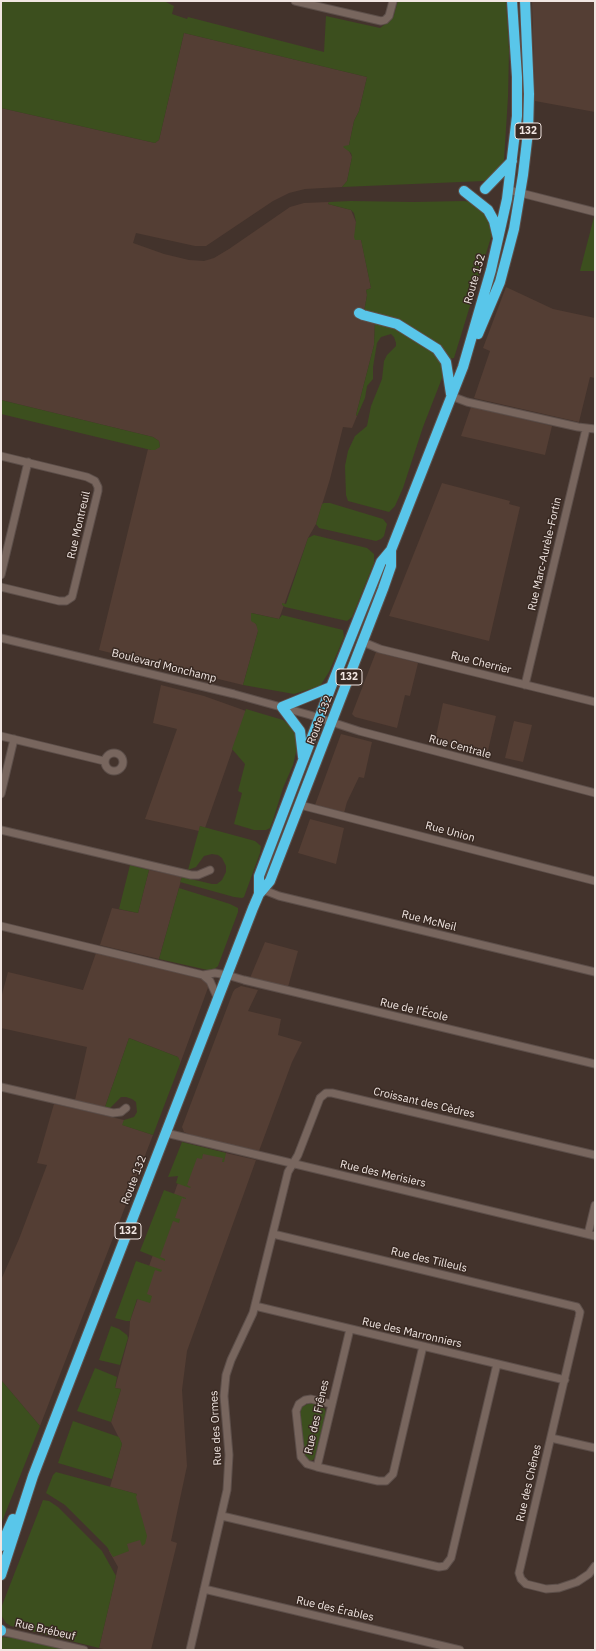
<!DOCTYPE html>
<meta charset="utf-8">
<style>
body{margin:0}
#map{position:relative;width:596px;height:1651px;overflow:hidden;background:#43332c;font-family:"IBM Plex Sans",sans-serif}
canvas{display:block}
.frame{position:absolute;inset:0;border:2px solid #f1e6e2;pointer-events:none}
</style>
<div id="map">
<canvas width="596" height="1651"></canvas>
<div class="frame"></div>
</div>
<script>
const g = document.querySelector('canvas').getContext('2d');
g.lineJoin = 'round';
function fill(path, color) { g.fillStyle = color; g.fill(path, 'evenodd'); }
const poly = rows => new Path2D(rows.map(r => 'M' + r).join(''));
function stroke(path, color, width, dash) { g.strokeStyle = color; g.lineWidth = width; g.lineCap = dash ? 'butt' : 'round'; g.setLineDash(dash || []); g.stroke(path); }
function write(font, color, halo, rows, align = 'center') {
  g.font = font + ' "IBM Plex Sans",sans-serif'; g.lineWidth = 3; g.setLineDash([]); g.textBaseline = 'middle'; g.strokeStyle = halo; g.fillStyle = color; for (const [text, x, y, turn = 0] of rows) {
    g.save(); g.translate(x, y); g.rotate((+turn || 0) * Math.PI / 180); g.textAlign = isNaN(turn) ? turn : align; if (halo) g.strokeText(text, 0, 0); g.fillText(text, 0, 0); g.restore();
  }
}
const built = poly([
 [532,1,595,1,595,112,535,101],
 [184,33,367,77,359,111,354,121,349,145,349,151,352,157,347,181,342,187,305,189,289,193,273,201,206,246,195,246,136,233,133,243,164,254,189,260,204,261,214,258,229,249,290,207,304,203,329,202,328,204,351,210,356,222,355,240,361,239,371,288,366,290,367,295,364,312,375,321,374,345,356,415,357,416,352,428,343,427,330,479,316,524,308,538,279,619,252,613,255,623,258,627,258,631,243,685,99,650,148,449,151,450,160,447,159,441,153,437,1,400,1,108,155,143,159,140],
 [506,287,553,309,595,318,595,378,590,377,579,422,474,398,490,351,483,348],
 [471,407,552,426,545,455,461,436],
 [442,483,510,501,509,504,520,507,489,641,389,616],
 [376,652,418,663,410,696,405,695,397,728,355,717,352,714],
 [161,685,204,696,246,711,205,828,200,826,199,831,145,819,177,729,153,723],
 [443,703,496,716,487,755,435,741],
 [514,721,532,725,523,762,505,758],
 [341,734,372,742,364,778,359,777,347,802,344,813,315,805],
 [310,819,344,828,336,864,298,853],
 [149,870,182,877,159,959,100,945,112,908,138,913],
 [265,942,298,951,288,987,250,978],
 [96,953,202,978,205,980,209,985,180,1064,178,1057,129,1038,105,1107,75,1100,87,1047,1,1028,1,998,8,972,83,990],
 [241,986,258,990,248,1011,281,1019,278,1035,302,1042,292,1062,259,1151,194,1136,184,1132,182,1127,233,992,235,989],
 [54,1104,124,1120,123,1125,153,1135,40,1426,1,1380,1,1280,19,1239,47,1165,37,1163],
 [191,1145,256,1160,187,1351,182,1390,187,1466,171,1541,177,1543,151,1650,108,1650,99,1648,118,1567,109,1551,137,1494,110,1487,122,1444,111,1422,121,1389,115,1388,129,1336,130,1321]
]);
const green = poly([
 [1,1,164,1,174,6,172,14,187,19,188,17,324,52,326,16,380,28,393,18,398,1,506,1,509,50,508,97,504,160,502,165,489,178,484,181,342,187,347,181,352,157,351,153,343,147,344,146,349,145,354,121,359,111,367,77,184,33,159,140,155,143,1,108],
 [351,201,413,202,464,201,471,202,483,210,492,227,492,234,454,358,449,359,445,353,364,312,367,295,366,290,371,288,361,240,355,240,354,237,356,222,354,213,351,210,328,204,329,202],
 [594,217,595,271,580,271],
 [375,321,389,325,434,350,442,362,444,373,423,427,403,488,395,506,389,512,348,501,346,495,345,466,348,451,355,436,367,426,371,406,382,379,384,361,387,355,396,346,396,343,394,337,391,334,381,337,377,343,373,367,373,379,367,386,365,398,357,416,356,415,374,345],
 [1,400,153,437,159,441,160,447,155,450,151,450,1,414],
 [324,503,330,503,383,519,387,524,384,536,381,539,376,541,319,528,316,524,322,504],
 [314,535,367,548,374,554,374,563,352,617,347,621,285,607,282,605,282,603,286,604,308,538],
 [251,613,279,619,282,615,343,630,344,637,329,672,320,686,311,691,310,689,294,694,243,685,258,631,256,624,251,621],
 [246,709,283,720,295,730,298,744,293,765,283,788,273,820,270,828,266,830,254,830,234,824,242,793,238,791,245,764,232,749],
 [200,826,255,841,261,846,260,853,244,897,242,898,234,897,180,882,182,877,212,884,217,884,222,880,226,872,226,866,222,858,218,855,212,854,204,856,196,867,188,870],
 [130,865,149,870,138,913,119,909],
 [179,888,230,904,238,908,238,912,218,966,212,971,159,959],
 [129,1038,178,1057,180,1061,180,1064,153,1135,122,1125,124,1120,134,1117,137,1112,136,1102,132,1099,126,1097,121,1097,110,1108,105,1107],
 [182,1142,226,1153,224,1162,222,1162,223,1158,203,1154,202,1159,197,1158,187,1185,191,1187,190,1188,176,1183,178,1176,168,1177],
 [164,1190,186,1198,186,1199,182,1198,175,1218,180,1219,179,1223,173,1221,160,1257,165,1259,165,1261,140,1251],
 [136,1261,162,1270,161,1272,155,1270,147,1294,152,1296,150,1303,137,1299,130,1321,126,1321,115,1318],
 [111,1326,119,1329,127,1335,128,1338,120,1365,99,1360],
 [95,1368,117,1377,115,1388,121,1389,111,1422,77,1411],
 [1,1380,40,1426,1,1524],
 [310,1403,323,1406,326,1412,315,1457,313,1460,310,1461,306,1458,304,1454,300,1413,302,1407],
 [73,1421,119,1437,122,1444,112,1479,58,1463],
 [56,1472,137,1494,136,1497,147,1536,145,1544,142,1546,140,1540,127,1544,129,1551,113,1557,107,1547,65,1505,46,1493,53,1475],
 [43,1500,49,1501,58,1507,102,1551,116,1576,99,1648,11,1626,6,1623,1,1615,1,1608],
 [1,1637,13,1638,60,1648,61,1650,1,1650]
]);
const minor = poly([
 [295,1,381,21,385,20,389,16,393,1],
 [509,190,595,212],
 [451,396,467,402,578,427,595,429],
 [1,456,87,477,95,481,98,487,98,491,72,597,66,601,59,601,1,587],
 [1,575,28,462],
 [1,638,234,694,310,715,359,731,595,793],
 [363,642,380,649,595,702],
 [525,685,586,429],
 [1,736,104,761],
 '105 762a9 9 0 1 1 18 0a9 9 0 1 1-18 0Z',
 [1,794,14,739],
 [300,805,595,881],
 [1,830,191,875,198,875,210,870],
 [259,888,279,896,595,972],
 [1,926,203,975,210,981,218,999],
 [203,975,215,973,227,975,244,980,595,1064],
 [1,1087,113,1113,121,1112,126,1108],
 [166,1133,595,1236],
 [273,1234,577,1307,580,1312,579,1317,519,1573,521,1579,526,1584,546,1589,559,1588,577,1582,589,1574,595,1566],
 [588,1234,595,1205],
 [255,1306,565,1380],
 [350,1329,317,1467,378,1481,386,1481,393,1474,423,1346],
 [551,1438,595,1448],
 [317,1467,307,1464,301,1457,296,1411,299,1404,305,1400,311,1399,331,1404],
 [222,1516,439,1567,445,1566,451,1558,497,1364],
 [204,1589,460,1650],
 [1,1631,84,1650],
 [190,1650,227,1490,229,1455,224,1396,226,1375,231,1360,253,1313,288,1172,298,1155,320,1098,326,1093,332,1093,595,1155]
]);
const highway = poly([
 [485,189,512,161],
 [464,191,488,210,494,221,498,238],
 [359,313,363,315,397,324,437,349,446,362,451,394],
 [478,334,500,282,514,229,523,175,528,132,529,94,525,1],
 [303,757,300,731,282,707,331,687],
 [259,894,259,876,331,687,381,562,391,550,463,367,491,270,507,199,517,116,517,77,512,1],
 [1,1546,13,1519],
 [1,1575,33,1476,58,1411,253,908,259,894,270,881,383,589,391,566,391,550],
 [1,1630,1,1631]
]);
const shields = [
 [528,131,26],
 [349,677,26],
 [128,1231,26]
];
const shieldNames = [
 ["132",528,131],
 ["132",349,677],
 ["132",128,1231]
];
const streetNames = [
 ["Route 132",475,279,-74],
 ["Rue Montreuil",79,525,-77],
 ["Rue Marc-Aurèle-Fortin",545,554,-77],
 ["Rue Cherrier",481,663,14],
 ["Boulevard Monchamp",164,666,14],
 ["Route 132",320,720,-69],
 ["Rue Centrale",460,747,15],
 ["Rue Union",450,832,15],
 ["Rue McNeil",429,921,14],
 ["Rue de l'École",414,1010,13],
 ["Croissant des Cèdres",424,1103,13],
 ["Rue des Merisiers",383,1174,13],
 ["Route 132",134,1180,-69],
 ["Rue des Tilleuls",429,1260,13],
 ["Rue des Marronniers",412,1333,13],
 ["Rue des Frênes",317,1417,-77],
 ["Rue des Ormes",216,1428,-93],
 ["Rue des Chênes",529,1483,-77],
 ["Rue des Érables",335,1609,13],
 ["Rue Brébeuf",45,1630,13]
];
fill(built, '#543e34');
fill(green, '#3c4f1e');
stroke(minor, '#5d4f4a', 9);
stroke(highway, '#5d4f4a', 12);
stroke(minor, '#78665e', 7);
stroke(highway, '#59c6ea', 10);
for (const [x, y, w] of shields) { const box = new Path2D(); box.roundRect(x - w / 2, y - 8, w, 16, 3); g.fillStyle = '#382922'; g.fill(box); stroke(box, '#f1e6e2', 1); }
write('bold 10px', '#f1e6e2', null, shieldNames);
write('11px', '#f1e6e2', '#382922', streetNames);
</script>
